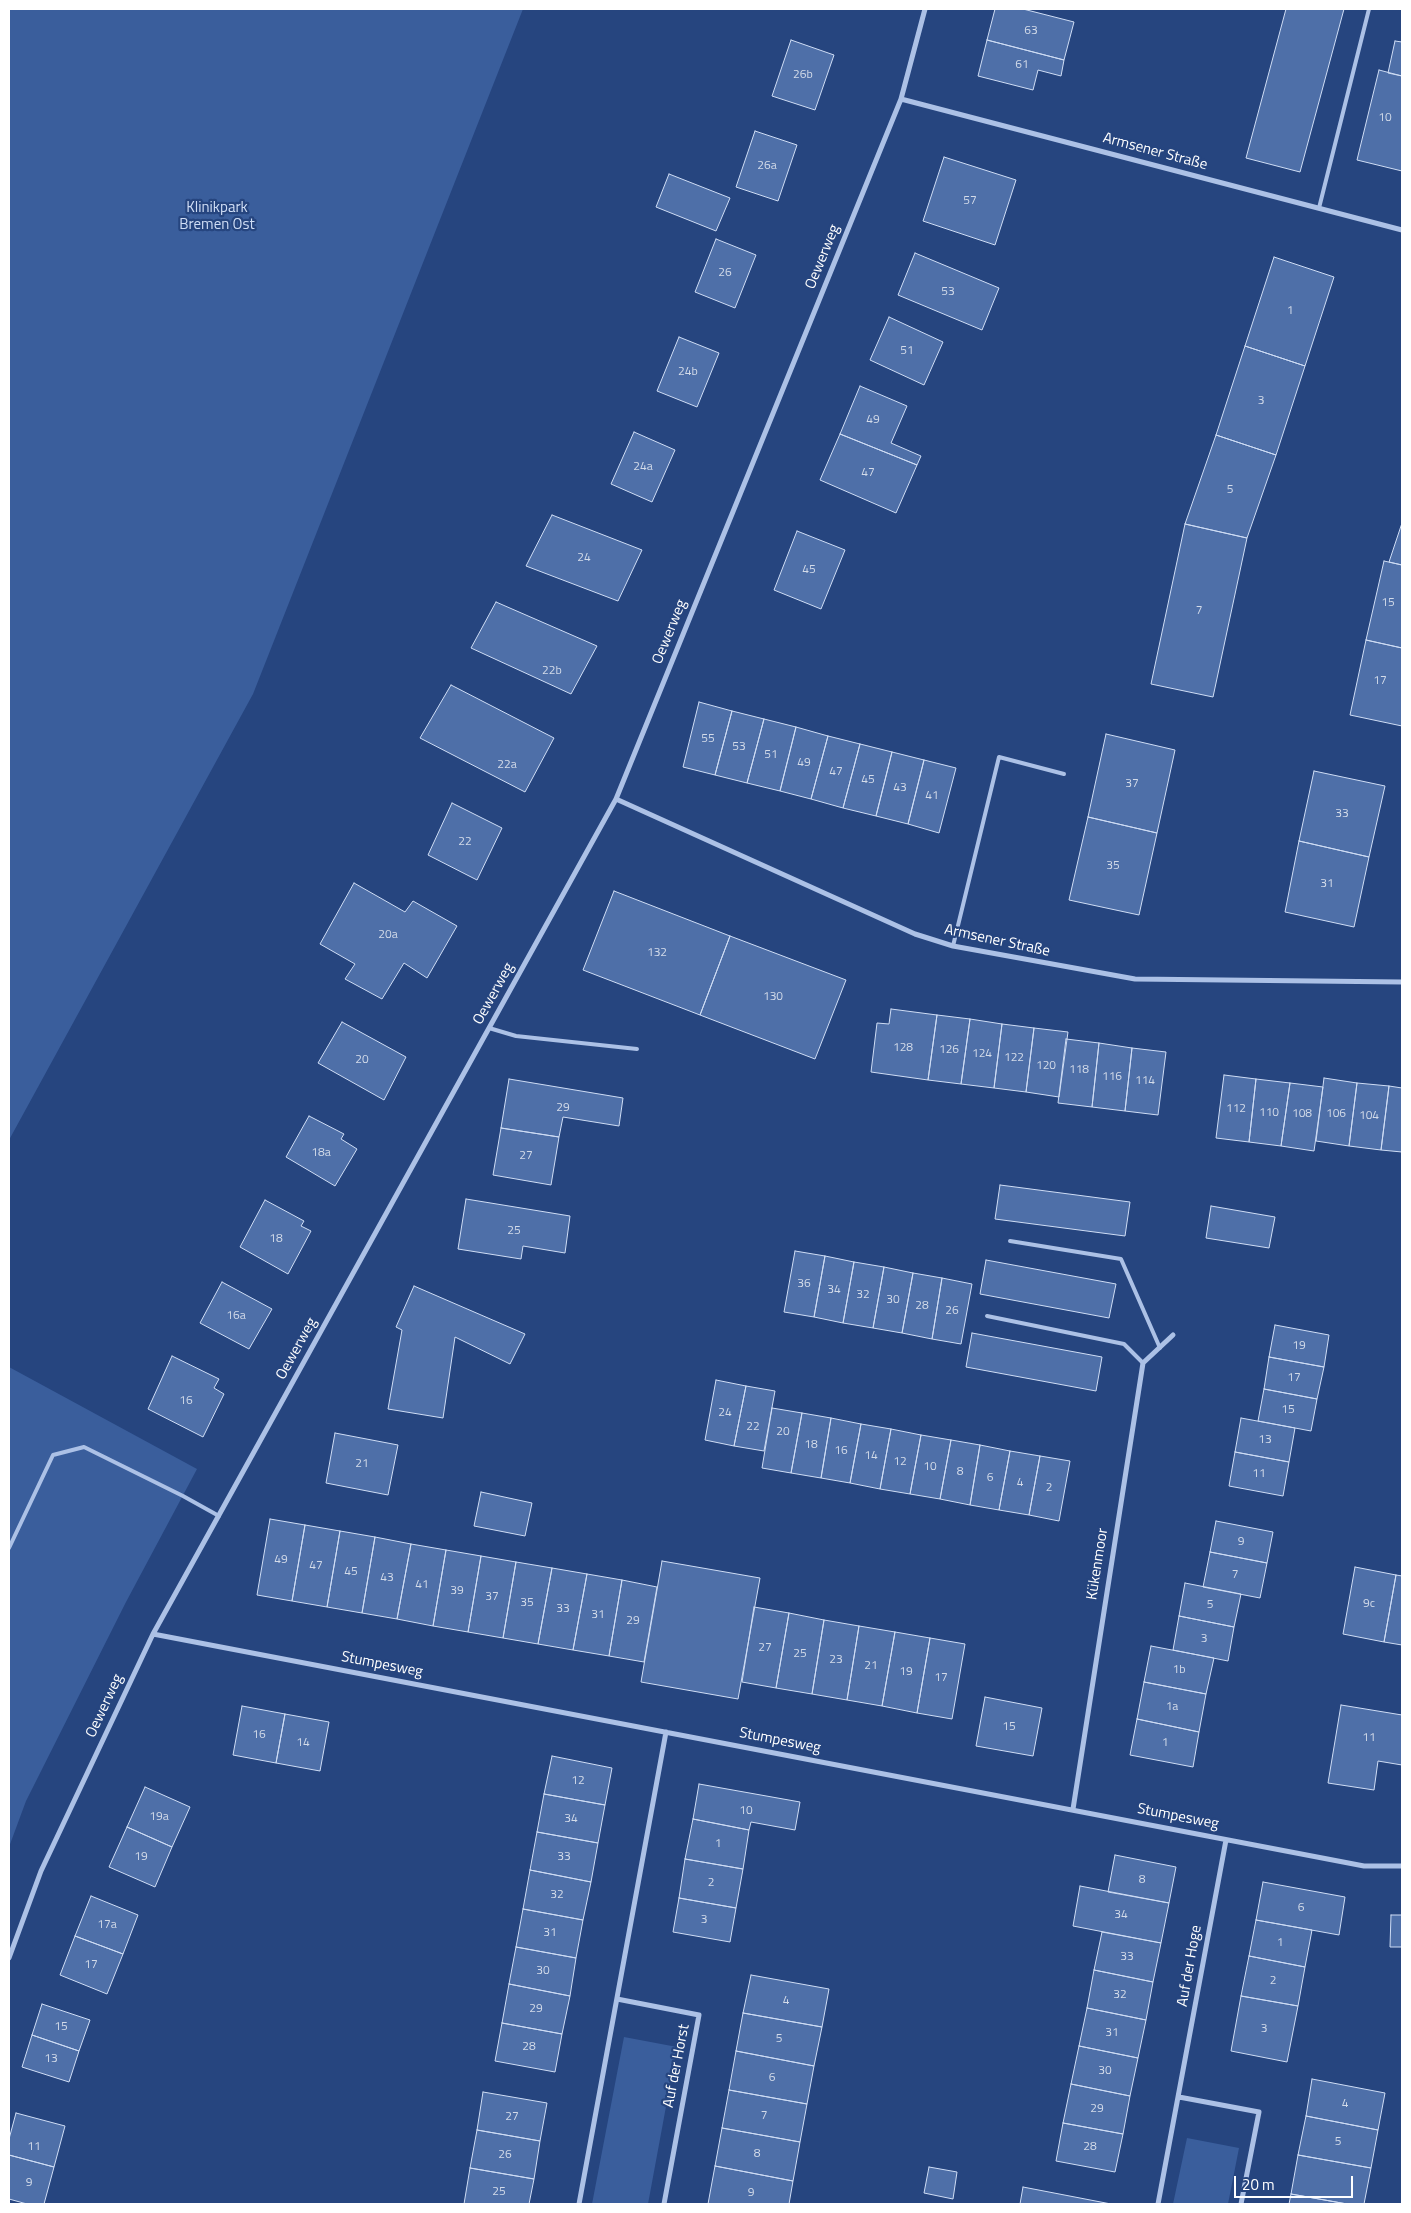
<!DOCTYPE html>
<meta charset="utf-8">
<style>
body{margin:0}
#map{position:relative;width:1411px;height:2213px;overflow:hidden;background:#26457f;font-family:"Titillium Web",sans-serif}
canvas{display:block}
.frame{position:absolute;inset:0;border:10px solid #fff;pointer-events:none}
.scale{position:absolute;left:1234px;top:2176px;width:119px;height:22px;box-sizing:border-box;border:2px solid #fff;border-top:0;padding-left:6px;font-size:15px;line-height:18px;white-space:nowrap;color:#fff;-webkit-text-stroke:4px #26457f;paint-order:stroke}
</style>
<div id="map">
<canvas width="1411" height="2213"></canvas>
<div class="frame"></div>
<div class="scale">20 m</div>
</div>
<script>
const g = document.querySelector('canvas').getContext('2d');
g.lineJoin = 'round';
function fill(path, color) { g.fillStyle = color; g.fill(path, 'evenodd'); }
const poly = rows => new Path2D(rows.map(r => 'M' + r).join(''));
function stroke(path, color, width, dash) { g.strokeStyle = color; g.lineWidth = width; g.lineCap = dash ? 'butt' : 'round'; g.setLineDash(dash || []); g.stroke(path); }
function write(font, color, halo, rows, align = 'center') {
  g.font = font + ' "Titillium Web",sans-serif'; g.lineWidth = 4.5; g.setLineDash([]); g.textBaseline = 'middle'; g.strokeStyle = halo; g.fillStyle = color; for (const [text, x, y, turn = 0] of rows) {
    g.save(); g.translate(x, y); g.rotate((+turn || 0) * Math.PI / 180); g.textAlign = isNaN(turn) ? turn : align; if (halo) g.strokeText(text, 0, 0); g.fillText(text, 0, 0); g.restore();
  }
}
const green = poly([
 [9,9,523,9,253,694,9,1140],
 [9,1367,197,1469,126,1602,26,1801,9,1847],
 [624,2037,677,2047,648,2204,592,2204],
 [1187,2138,1239,2148,1228,2204,1173,2204]
]);
const building = poly([
 [995,9,1023,9,1074,22,1064,60,987,40,995,9],
 [1286,9,1344,9,1300,172,1246,158,1286,9],
 [791,40,834,55,815,110,772,96,791,40],
 [987,40,1064,60,1061,76,1038,70,1033,90,978,76,987,40],
 [1395,41,1402,42,1402,76,1388,73,1395,41],
 [1379,70,1402,76,1402,171,1357,160,1379,70],
 [755,131,797,145,778,201,736,187,755,131],
 [944,157,1016,180,995,245,923,221,944,157],
 [669,174,730,198,716,231,656,207,669,174],
 [716,239,756,255,735,308,695,292,716,239],
 [915,253,999,288,982,330,898,295,915,253],
 [1274,257,1334,277,1305,366,1245,346,1274,257],
 [889,317,943,342,924,385,870,360,889,317],
 [679,337,719,353,697,407,657,391,679,337],
 [1245,346,1305,366,1276,455,1216,435,1245,346],
 [860,386,907,406,891,443,921,456,917,465,840,434,860,386],
 [634,432,675,450,652,502,611,484,634,432],
 [840,434,917,465,896,513,820,480,840,434],
 [1216,435,1276,455,1247,538,1185,524,1216,435],
 [552,515,642,550,618,601,526,566,552,515],
 [1402,523,1402,565,1389,562,1402,523],
 [1185,524,1247,538,1213,697,1151,684,1185,524],
 [797,531,845,550,821,609,774,590,797,531],
 [1384,561,1402,565,1402,648,1366,640,1384,561],
 [496,602,597,646,571,694,471,648,496,602],
 [1366,640,1402,648,1402,726,1350,715,1366,640],
 [451,685,554,738,525,792,420,738,451,685],
 [699,702,732,711,715,775,683,767,699,702],
 [732,711,764,719,747,783,715,775,732,711],
 [764,719,796,727,780,791,747,783,764,719],
 [796,727,828,736,811,799,780,791,796,727],
 [1106,734,1175,750,1157,833,1088,817,1106,734],
 [828,736,860,744,843,808,811,799,828,736],
 [860,744,892,752,876,816,843,808,860,744],
 [892,752,924,760,908,824,876,816,892,752],
 [924,760,956,768,939,833,908,824,924,760],
 [1314,771,1385,786,1369,857,1299,841,1314,771],
 [452,803,502,828,477,880,428,855,452,803],
 [1088,817,1157,833,1139,915,1069,900,1088,817],
 [1299,841,1369,857,1354,927,1285,912,1299,841],
 [354,883,405,912,413,901,457,926,427,978,404,963,382,999,345,979,355,964,320,944,354,883],
 [614,891,730,936,700,1015,583,970,614,891],
 [730,936,846,980,815,1059,700,1015,730,936],
 [891,1009,937,1015,928,1080,871,1072,877,1023,889,1024,891,1009],
 [937,1015,970,1019,961,1084,928,1080,937,1015],
 [970,1019,1002,1024,994,1088,961,1084,970,1019],
 [342,1022,406,1057,384,1100,318,1063,342,1022],
 [1002,1024,1034,1028,1026,1092,994,1088,1002,1024],
 [1034,1028,1068,1032,1059,1097,1026,1092,1034,1028],
 [1066,1039,1099,1043,1092,1107,1058,1103,1066,1039],
 [1099,1043,1132,1048,1125,1111,1092,1107,1099,1043],
 [1132,1048,1166,1052,1158,1115,1125,1111,1132,1048],
 [1224,1075,1256,1079,1249,1142,1216,1138,1224,1075],
 [1324,1078,1357,1083,1349,1146,1316,1141,1324,1078],
 [509,1079,623,1098,619,1126,563,1117,559,1137,501,1128,509,1079],
 [1256,1079,1290,1083,1281,1146,1249,1142,1256,1079],
 [1290,1083,1323,1087,1314,1151,1281,1146,1290,1083],
 [1357,1083,1389,1086,1381,1150,1349,1146,1357,1083],
 [1389,1086,1402,1088,1402,1152,1381,1150,1389,1086],
 [309,1116,344,1134,341,1139,357,1149,335,1186,286,1157,309,1116],
 [501,1128,559,1137,551,1185,493,1175,501,1128],
 [1000,1185,1130,1202,1125,1236,995,1219,1000,1185],
 [466,1199,570,1216,565,1253,523,1246,521,1259,458,1249,466,1199],
 [265,1200,304,1221,301,1226,311,1231,288,1274,240,1247,265,1200],
 [1211,1206,1275,1217,1269,1248,1206,1238,1211,1206],
 [795,1251,825,1256,814,1317,784,1312,795,1251],
 [825,1256,854,1262,843,1323,814,1317,825,1256],
 [986,1260,1116,1284,1109,1318,980,1294,986,1260],
 [854,1262,884,1267,873,1328,843,1323,854,1262],
 [884,1267,913,1273,902,1333,873,1328,884,1267],
 [913,1273,942,1278,932,1339,902,1333,913,1273],
 [942,1278,972,1284,961,1344,932,1339,942,1278],
 [222,1282,272,1309,249,1349,200,1323,222,1282],
 [414,1286,525,1334,510,1364,455,1337,443,1418,388,1409,402,1330,396,1327,414,1286],
 [1275,1325,1329,1335,1324,1367,1269,1357,1275,1325],
 [972,1333,1102,1357,1096,1391,966,1367,972,1333],
 [172,1356,219,1379,214,1388,224,1394,203,1437,148,1409,172,1356],
 [1269,1357,1324,1367,1317,1399,1264,1389,1269,1357],
 [716,1380,746,1386,734,1446,705,1440,716,1380],
 [746,1386,775,1391,764,1451,734,1446,746,1386],
 [1264,1389,1317,1399,1311,1431,1258,1421,1264,1389],
 [772,1408,802,1413,791,1473,762,1468,772,1408],
 [802,1413,831,1418,821,1478,791,1473,802,1413],
 [831,1418,861,1424,850,1483,821,1478,831,1418],
 [1241,1418,1295,1428,1289,1462,1235,1452,1241,1418],
 [861,1424,891,1429,880,1489,850,1483,861,1424],
 [891,1429,921,1435,910,1494,880,1489,891,1429],
 [335,1433,398,1445,388,1495,326,1483,335,1433],
 [921,1435,951,1440,940,1499,910,1494,921,1435],
 [951,1440,980,1445,970,1505,940,1499,951,1440],
 [980,1445,1010,1451,999,1510,970,1505,980,1445],
 [1010,1451,1040,1456,1029,1515,999,1510,1010,1451],
 [1235,1452,1289,1462,1283,1496,1229,1486,1235,1452],
 [1040,1456,1070,1461,1059,1521,1029,1515,1040,1456],
 [481,1492,532,1503,525,1536,474,1526,481,1492],
 [270,1519,305,1525,292,1601,257,1595,270,1519],
 [1216,1521,1273,1532,1267,1563,1210,1552,1216,1521],
 [305,1525,340,1531,327,1607,292,1601,305,1525],
 [340,1531,375,1537,362,1613,327,1607,340,1531],
 [375,1537,411,1544,397,1619,362,1613,375,1537],
 [411,1544,446,1550,433,1626,397,1619,411,1544],
 [446,1550,481,1556,468,1632,433,1626,446,1550],
 [1210,1552,1267,1563,1260,1598,1203,1587,1210,1552],
 [481,1556,516,1562,503,1638,468,1632,481,1556],
 [662,1561,760,1578,738,1699,641,1682,662,1561],
 [516,1562,552,1568,538,1644,503,1638,516,1562],
 [1355,1567,1396,1575,1384,1642,1343,1634,1355,1567],
 [552,1568,587,1574,573,1650,538,1644,552,1568],
 [587,1574,622,1580,609,1656,573,1650,587,1574],
 [1396,1575,1402,1576,1402,1645,1384,1642,1396,1575],
 [622,1580,657,1587,644,1662,609,1656,622,1580],
 [1185,1583,1241,1594,1234,1627,1179,1616,1185,1583],
 [754,1607,789,1613,776,1688,742,1682,754,1607],
 [789,1613,824,1620,812,1694,776,1688,789,1613],
 [1179,1616,1234,1627,1228,1661,1173,1650,1179,1616],
 [824,1620,859,1626,847,1700,812,1694,824,1620],
 [859,1626,895,1632,882,1706,847,1700,859,1626],
 [895,1632,930,1638,917,1713,882,1706,895,1632],
 [930,1638,965,1644,952,1719,917,1713,930,1638],
 [1151,1646,1214,1658,1206,1694,1144,1682,1151,1646],
 [1144,1682,1206,1694,1199,1732,1137,1719,1144,1682],
 [985,1697,1042,1708,1033,1756,976,1746,985,1697],
 [1341,1705,1402,1715,1402,1765,1378,1761,1374,1790,1328,1783,1341,1705],
 [242,1706,285,1714,276,1763,233,1755,242,1706],
 [285,1714,329,1722,320,1771,276,1763,285,1714],
 [1137,1719,1199,1732,1193,1767,1130,1755,1137,1719],
 [552,1756,612,1768,605,1805,544,1794,552,1756],
 [699,1784,800,1802,795,1830,751,1822,749,1830,693,1819,699,1784],
 [145,1787,190,1807,172,1847,127,1827,145,1787],
 [544,1794,605,1805,598,1843,537,1832,544,1794],
 [693,1819,749,1830,743,1869,685,1859,693,1819],
 [127,1827,172,1847,155,1887,109,1867,127,1827],
 [537,1832,598,1843,591,1882,530,1870,537,1832],
 [1115,1855,1176,1867,1169,1903,1108,1892,1115,1855],
 [685,1859,743,1869,736,1908,679,1898,685,1859],
 [530,1870,591,1882,583,1920,523,1909,530,1870],
 [1263,1882,1345,1897,1339,1935,1256,1920,1263,1882],
 [1080,1886,1169,1903,1161,1943,1073,1926,1080,1886],
 [91,1896,138,1915,123,1954,75,1936,91,1896],
 [679,1898,736,1908,730,1942,673,1932,679,1898],
 [523,1909,583,1920,576,1958,516,1947,523,1909],
 [1391,1915,1402,1915,1402,1947,1390,1947,1391,1915],
 [1256,1920,1312,1930,1305,1967,1249,1956,1256,1920],
 [1102,1932,1161,1943,1153,1982,1094,1970,1102,1932],
 [75,1936,123,1954,107,1994,60,1975,75,1936],
 [516,1947,576,1958,570,1996,509,1984,516,1947],
 [1249,1956,1305,1967,1298,2006,1241,1996,1249,1956],
 [1094,1970,1153,1982,1146,2020,1087,2008,1094,1970],
 [751,1975,829,1989,822,2027,743,2013,751,1975],
 [509,1984,570,1996,562,2034,502,2023,509,1984],
 [1241,1996,1298,2006,1287,2062,1231,2051,1241,1996],
 [42,2004,90,2020,79,2051,32,2035,42,2004],
 [1087,2008,1146,2020,1138,2058,1079,2046,1087,2008],
 [743,2013,822,2027,814,2066,736,2051,743,2013],
 [502,2023,562,2034,555,2072,495,2061,502,2023],
 [32,2035,79,2051,69,2082,22,2067,32,2035],
 [1079,2046,1138,2058,1130,2096,1071,2084,1079,2046],
 [736,2051,814,2066,807,2104,729,2090,736,2051],
 [1312,2079,1385,2093,1378,2130,1306,2116,1312,2079],
 [1071,2084,1130,2096,1123,2134,1063,2123,1071,2084],
 [729,2090,807,2104,800,2142,722,2128,729,2090],
 [483,2092,547,2103,540,2141,477,2130,483,2092],
 [16,2113,65,2126,54,2167,9,2155,9,2139,16,2113],
 [1306,2116,1378,2130,1371,2168,1298,2155,1306,2116],
 [1063,2123,1123,2134,1115,2172,1056,2161,1063,2123],
 [722,2128,800,2142,793,2181,715,2166,722,2128],
 [477,2130,540,2141,534,2179,470,2168,477,2130],
 [9,2155,54,2167,44,2204,27,2204,9,2199,9,2155],
 [1298,2155,1371,2168,1364,2204,1347,2204,1291,2194,1298,2155],
 [715,2166,793,2181,789,2204,708,2204,715,2166],
 [929,2167,957,2172,953,2199,924,2193,929,2167],
 [470,2168,534,2179,529,2204,464,2204,470,2168],
 [1023,2187,1111,2204,1020,2204,1023,2187],
 [1291,2194,1347,2204,1289,2204,1291,2194]
]);
const lane = poly([
 [1319,208,1369,9],
 [953,946,999,757,1064,774],
 [489,1028,516,1036,637,1049],
 [1010,1241,1121,1259,1160,1348],
 [987,1316,1124,1344,1143,1363],
 [9,1548,53,1455,84,1447,183,1496,219,1516]
]);
const street = poly([
 [901,99,1402,230],
 [616,799,915,934,953,946,1135,979,1402,982],
 [153,1634,1364,1866,1402,1866],
 [1073,1809,1143,1363,1173,1335],
 [9,1958,41,1871,153,1634,616,799,901,99,925,9],
 [617,1999,699,2015,664,2204],
 [1179,2097,1259,2112,1241,2204],
 [579,2204,666,1732],
 [1158,2204,1226,1840]
]);
const numberNames = [
 ["63",1031,31],
 ["61",1022,65],
 ["26b",803,75],
 ["10",1385,118],
 ["26a",767,166],
 ["57",970,201],
 ["26",725,273],
 ["53",948,292],
 ["1",1290,311],
 ["51",907,351],
 ["24b",688,372],
 ["3",1261,401],
 ["49",873,420],
 ["24a",643,467],
 ["47",868,473],
 ["5",1230,490],
 ["24",584,558],
 ["45",809,570],
 ["15",1388,603],
 ["7",1199,611],
 ["22b",552,671],
 ["17",1380,681],
 ["55",708,739],
 ["53",739,747],
 ["51",771,755],
 ["49",804,763],
 ["22a",507,765],
 ["47",836,772],
 ["45",868,780],
 ["37",1132,784],
 ["43",900,788],
 ["41",932,796],
 ["33",1342,814],
 ["22",465,842],
 ["35",1113,866],
 ["31",1327,884],
 ["20a",388,935],
 ["132",657,953],
 ["130",773,997],
 ["128",903,1048],
 ["126",949,1050],
 ["124",982,1054],
 ["122",1014,1058],
 ["20",362,1060],
 ["120",1046,1066],
 ["118",1079,1070],
 ["116",1112,1077],
 ["114",1145,1081],
 ["29",563,1108],
 ["112",1236,1109],
 ["110",1269,1113],
 ["108",1302,1114],
 ["106",1336,1114],
 ["104",1369,1116],
 ["18a",321,1153],
 ["27",526,1156],
 ["25",514,1231],
 ["18",276,1239],
 ["36",804,1284],
 ["34",834,1290],
 ["32",863,1295],
 ["30",893,1300],
 ["28",922,1306],
 ["26",952,1311],
 ["16a",236,1316],
 ["19",1299,1346],
 ["17",1294,1378],
 ["16",186,1401],
 ["15",1288,1410],
 ["24",725,1413],
 ["22",753,1427],
 ["20",783,1432],
 ["13",1265,1440],
 ["18",811,1445],
 ["16",841,1451],
 ["14",871,1456],
 ["12",900,1462],
 ["21",362,1464],
 ["10",930,1467],
 ["8",960,1472],
 ["11",1259,1474],
 ["6",990,1478],
 ["4",1020,1483],
 ["2",1049,1488],
 ["9",1241,1542],
 ["49",281,1560],
 ["47",316,1566],
 ["45",351,1572],
 ["7",1235,1575],
 ["43",387,1578],
 ["41",422,1585],
 ["39",457,1591],
 ["37",492,1597],
 ["35",527,1603],
 ["9c",1369,1604],
 ["5",1210,1605],
 ["33",563,1609],
 ["31",598,1615],
 ["29",633,1621],
 ["3",1204,1639],
 ["27",765,1648],
 ["25",800,1654],
 ["23",836,1660],
 ["21",871,1666],
 ["1b",1179,1670],
 ["19",906,1672],
 ["17",941,1678],
 ["1a",1172,1707],
 ["15",1009,1727],
 ["16",259,1735],
 ["11",1369,1738],
 ["14",303,1743],
 ["1",1165,1743],
 ["12",578,1781],
 ["10",746,1811],
 ["19a",159,1817],
 ["34",571,1819],
 ["1",718,1844],
 ["19",141,1857],
 ["33",564,1857],
 ["8",1142,1880],
 ["2",711,1883],
 ["32",557,1895],
 ["6",1301,1908],
 ["34",1121,1915],
 ["3",704,1920],
 ["17a",107,1925],
 ["31",550,1933],
 ["1",1280,1943],
 ["33",1127,1957],
 ["17",91,1965],
 ["30",543,1971],
 ["2",1273,1981],
 ["32",1120,1995],
 ["4",786,2001],
 ["29",536,2009],
 ["15",61,2027],
 ["3",1264,2029],
 ["31",1112,2033],
 ["5",779,2039],
 ["28",529,2047],
 ["13",51,2059],
 ["30",1105,2071],
 ["6",772,2078],
 ["4",1345,2104],
 ["29",1097,2109],
 ["7",764,2116],
 ["27",512,2117],
 ["5",1338,2142],
 ["11",34,2147],
 ["28",1090,2147],
 ["8",757,2154],
 ["26",505,2155],
 ["9",29,2183],
 ["25",499,2192],
 ["9",751,2193]
];
const streetNames = [
 ["Armsener Straße",1155,152,15],
 ["Oewerweg",823,257,-68],
 ["Oewerweg",670,632,-68],
 ["Armsener Straße",997,941,12],
 ["Oewerweg",494,994,-61],
 ["Oewerweg",297,1349,-61],
 ["Kükenmoor",1098,1564,-81],
 ["Stumpesweg",382,1665,11],
 ["Oewerweg",105,1706,-65],
 ["Stumpesweg",780,1741,11],
 ["Stumpesweg",1178,1817,11],
 ["Auf der Hoge",1190,1966,-80],
 ["Auf der Horst",677,2066,-79]
];
const parkNames = [
 ["Klinikpark",217,208],
 ["Bremen Ost",217,225]
];
fill(green, '#3a5e9c');
fill(building, '#4e6fa8');
stroke(building, '#cfddf5', 1);
stroke(lane, '#acc1e6', 4);
stroke(street, '#acc1e6', 5);
write('12px', '#d3dbe9', null, numberNames);
write('15px', '#fff', '#26457f', streetNames);
write('15px', '#cfddf5', '#26457f', parkNames);
</script>
